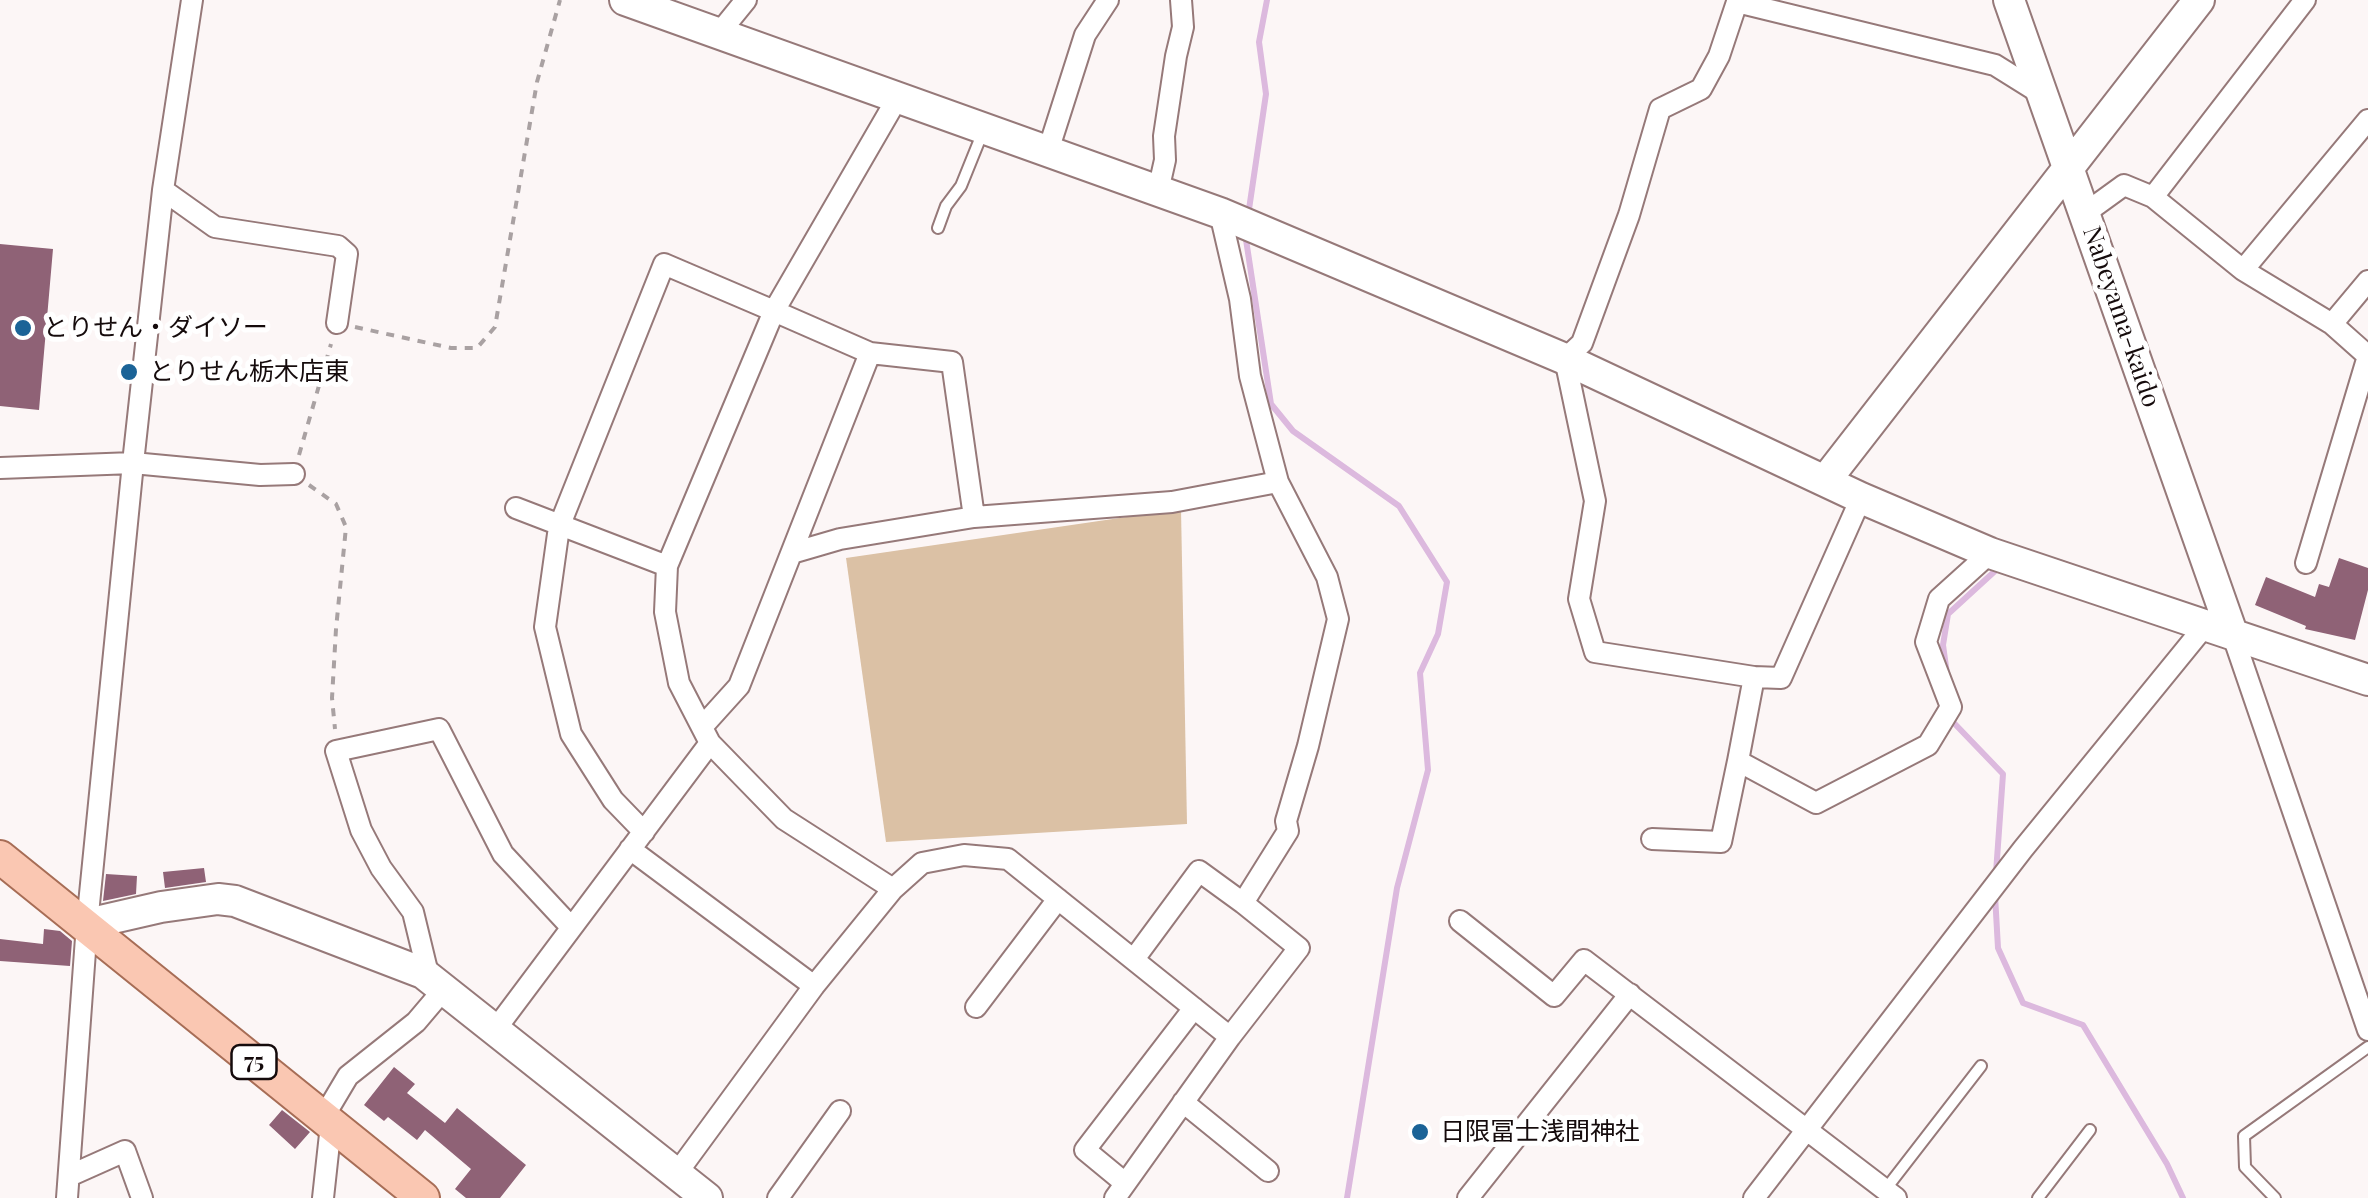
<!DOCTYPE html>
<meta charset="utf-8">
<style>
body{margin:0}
canvas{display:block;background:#fcf6f6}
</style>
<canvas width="2368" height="1198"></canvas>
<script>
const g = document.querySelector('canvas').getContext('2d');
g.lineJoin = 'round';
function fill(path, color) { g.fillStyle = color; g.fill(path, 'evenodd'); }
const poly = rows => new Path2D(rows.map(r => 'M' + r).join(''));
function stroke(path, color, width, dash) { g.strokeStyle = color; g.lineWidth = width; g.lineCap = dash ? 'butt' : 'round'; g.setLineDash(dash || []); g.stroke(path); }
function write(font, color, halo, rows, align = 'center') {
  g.font = font + ' "Playfair Display","Noto Sans JP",serif'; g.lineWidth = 10; g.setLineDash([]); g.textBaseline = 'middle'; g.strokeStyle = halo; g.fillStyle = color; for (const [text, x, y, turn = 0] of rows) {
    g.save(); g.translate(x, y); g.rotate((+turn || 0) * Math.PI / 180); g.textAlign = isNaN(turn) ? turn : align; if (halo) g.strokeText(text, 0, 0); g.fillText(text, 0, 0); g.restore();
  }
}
const green = poly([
 [1181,509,1187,824,886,842,846,558]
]);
const stream = poly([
 [1248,216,1266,94,1259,42,1267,0],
 [1245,233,1271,404,1293,431,1399,506,1447,582,1438,634,1420,673,1428,770,1397,888,1347,1198],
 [1947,674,1943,645,1948,614,1995,571],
 [1952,716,1953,722,2003,774,1996,873],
 [1995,895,1998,948,2023,1003,2083,1025,2167,1164,2183,1198]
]);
const building = poly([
 [0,244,53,249,39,410,0,406],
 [2339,558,2368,568,2368,590,2355,640,2305,629,2306,626,2255,605,2266,577,2315,597,2319,584,2329,587],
 [204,868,206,882,165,888,163,872],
 [106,874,137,876,136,894,103,901],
 [44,929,60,931,72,941,70,966,0,961,0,939,43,944],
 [394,1067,415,1084,407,1093,445,1123,457,1108,526,1165,500,1198,466,1198,455,1189,471,1169,425,1130,417,1140,388,1117,384,1121,364,1105],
 [282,1110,310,1132,295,1149,269,1125]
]);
const path = poly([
 [355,327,451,348,477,348,495,327,537,82,560,0],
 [299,455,331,344],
 [309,485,336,504,346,527,336,629,332,698,335,729]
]);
const lane = poly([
 [938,228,946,206,961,186,982,134],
 [1885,1190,1981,1066],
 [2038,1198,2090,1130],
 [2275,1198,2245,1167,2244,1136,2368,1047]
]);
const street = poly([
 [720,32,746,0],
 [898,97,774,311,870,353,952,362,974,517],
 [1048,151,1085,35,1108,0],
 [163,190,215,227,338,246,347,254,337,323],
 [1158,191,1165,160,1164,136,1176,56,1183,27,1181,0],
 [2153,197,2305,0],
 [2084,214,2124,185,2153,197,2243,270,2368,120],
 [2243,270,2332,324,2368,356],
 [2332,324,2368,281],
 [0,468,133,463,260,475,294,474],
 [516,508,667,566],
 [792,553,840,539,974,517,1172,502,1278,482],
 [1990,553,1939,599,1926,642,1951,707,1928,745,1816,803,1738,761,1754,677,1595,652,1579,599,1595,501,1565,359,1582,343,1629,215,1660,109,1701,89,1719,56,1737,2,1995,65,2043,95],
 [2306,563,2368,356],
 [2232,633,2368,1030],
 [1754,677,1781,678,1861,498],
 [702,727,739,686,870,353],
 [644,832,613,800,571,734,545,627,559,527,664,264,774,311,667,566,665,612,679,683,710,743,784,819,893,889,814,986,677,1173],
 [1652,839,1721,842,1738,761],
 [630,849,814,986],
 [893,889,922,863,964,855,1008,859,1230,1037],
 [1460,921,1554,996,1584,960,1896,1198],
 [1134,959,1199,871,1243,903],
 [429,978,413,912,381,868,361,830,336,751,439,729,503,854,571,927],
 [976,1007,1058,899],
 [495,1030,710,743],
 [1183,1102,1268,1171],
 [323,1118,348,1076,416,1022,444,989],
 [69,1176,125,1151,142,1198],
 [1125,1183,1085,1150,1194,1008],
 [67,1198,87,924,133,463,163,190,192,0],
 [323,1198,331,1125],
 [778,1198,840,1111],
 [1115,1198,1230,1037,1299,948,1243,903,1288,831,1286,821,1308,746,1338,619,1327,577,1278,482,1250,376,1240,299,1220,213],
 [1468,1198,1630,994],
 [1754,1198,2023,849,2204,627]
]);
const secondary = poly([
 [625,0,1220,213,1565,359,1861,498,1990,553,2368,680],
 [2009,0,2232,633],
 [1825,481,2199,0],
 [87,924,161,907,218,899,235,901,423,973,707,1198]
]);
const primary = poly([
 [0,857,423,1198]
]);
const markers = [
 [23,328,10,"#1b6397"],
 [129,372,10,"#1b6397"],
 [1420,1132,10,"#1b6397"]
];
const shields = [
 [254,1062,45]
];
const shieldNames = [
 ["75",254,1062]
];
const streetNames = [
 ["Nabeyama-kaido",2121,317,71]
];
const poiNames = [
 ["とりせん・ダイソー",43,328],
 ["とりせん栃木店東",149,372],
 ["日限冨士浅間神社",1440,1132]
];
fill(green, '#dbc1a5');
stroke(stream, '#dcb9de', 6);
fill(building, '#8f6276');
stroke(lane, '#967979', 14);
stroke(street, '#967979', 24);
stroke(secondary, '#967979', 34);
stroke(primary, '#a76d56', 36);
stroke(path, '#a9a1a2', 4, [8, 8]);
stroke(lane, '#fff', 10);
stroke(street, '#fff', 20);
stroke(secondary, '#fff', 30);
stroke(primary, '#fac7b2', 32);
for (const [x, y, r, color] of markers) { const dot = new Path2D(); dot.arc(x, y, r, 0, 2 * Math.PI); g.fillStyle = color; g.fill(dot); stroke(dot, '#fff', 4); }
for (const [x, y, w] of shields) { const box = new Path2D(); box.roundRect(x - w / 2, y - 17, w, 34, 8); g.fillStyle = '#fff'; g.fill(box); stroke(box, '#150b0c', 2.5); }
write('bold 22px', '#150b0c', null, shieldNames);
write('25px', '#150b0c', '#fff', streetNames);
write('25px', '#150b0c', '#fff', poiNames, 'left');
</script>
